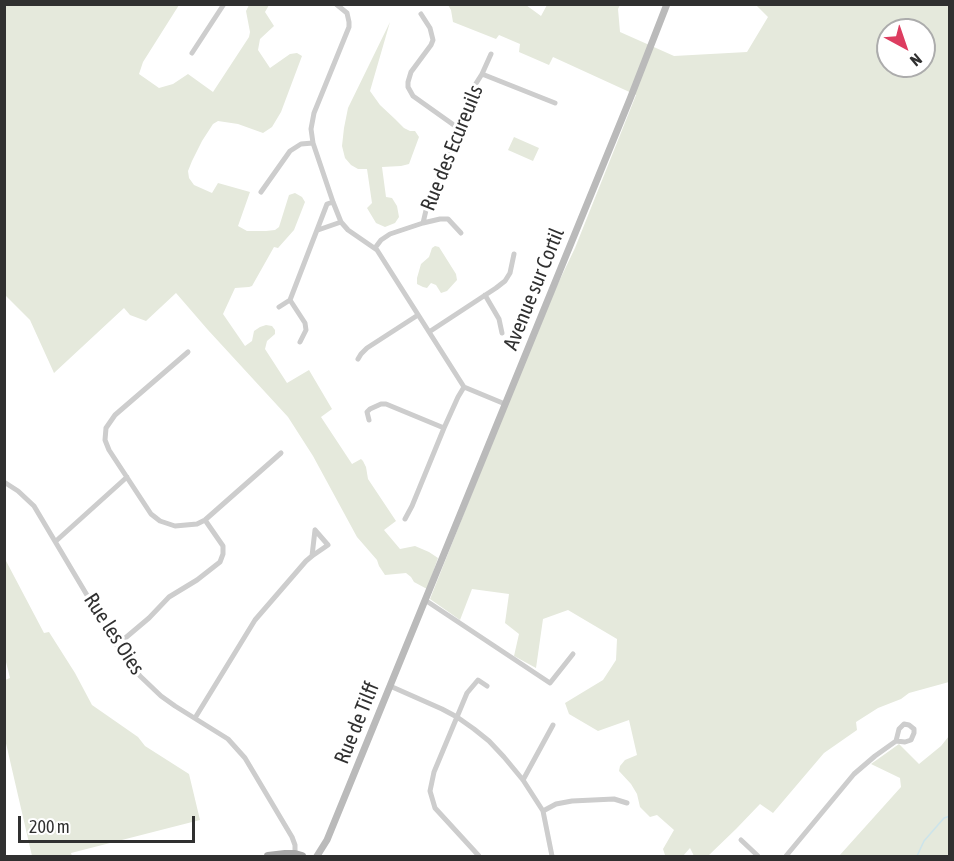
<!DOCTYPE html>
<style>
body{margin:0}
#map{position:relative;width:954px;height:861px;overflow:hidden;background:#fff;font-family:"Asap Condensed",sans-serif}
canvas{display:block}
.frame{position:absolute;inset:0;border:6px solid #303030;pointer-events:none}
.north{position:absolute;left:876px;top:18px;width:60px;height:60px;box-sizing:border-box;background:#fff;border:2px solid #acacac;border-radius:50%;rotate:140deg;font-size:16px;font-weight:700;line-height:24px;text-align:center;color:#303030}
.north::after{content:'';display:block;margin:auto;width:21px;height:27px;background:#dd3d60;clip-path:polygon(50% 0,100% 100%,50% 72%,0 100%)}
.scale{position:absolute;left:18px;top:816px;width:177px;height:27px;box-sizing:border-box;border:3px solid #303030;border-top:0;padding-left:8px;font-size:18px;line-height:21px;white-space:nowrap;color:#303030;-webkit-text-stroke:4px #fff;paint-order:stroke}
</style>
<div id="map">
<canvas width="954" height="861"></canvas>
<div class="frame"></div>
<div class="north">N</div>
<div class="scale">200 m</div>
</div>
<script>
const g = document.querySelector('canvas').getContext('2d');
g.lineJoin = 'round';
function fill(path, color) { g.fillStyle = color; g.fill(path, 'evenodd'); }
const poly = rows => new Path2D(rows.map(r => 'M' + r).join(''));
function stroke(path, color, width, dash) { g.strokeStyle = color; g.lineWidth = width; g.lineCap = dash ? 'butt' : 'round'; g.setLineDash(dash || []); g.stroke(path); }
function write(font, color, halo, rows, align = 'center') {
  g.font = font + ' "Asap Condensed",sans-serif'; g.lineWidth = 6; g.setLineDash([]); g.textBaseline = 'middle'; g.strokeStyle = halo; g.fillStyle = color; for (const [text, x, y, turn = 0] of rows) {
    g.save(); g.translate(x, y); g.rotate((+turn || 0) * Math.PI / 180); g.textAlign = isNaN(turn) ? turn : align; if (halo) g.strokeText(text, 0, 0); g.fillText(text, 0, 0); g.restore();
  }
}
const green = poly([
 [5,5,179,5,143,62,139,74,159,88,173,84,188,74,213,92,249,37,250,32,246,11,249,5,269,5,265,12,274,26,260,39,258,50,270,68,290,54,297,53,302,56,281,112,272,127,263,133,238,124,218,121,213,124,202,141,192,161,188,171,189,178,194,185,212,193,218,183,250,192,238,226,247,231,266,231,275,230,279,227,289,195,295,193,302,197,305,202,294,230,278,248,274,247,252,286,249,287,235,288,223,314,245,346,252,341,254,331,260,327,266,325,272,326,275,330,275,334,267,341,265,349,287,383,309,370,332,409,321,417,352,464,361,459,363,461,366,467,368,479,396,521,384,530,400,549,415,546,429,552,438,558,427,589,414,582,411,577,406,573,385,575,379,566,377,560,357,537,313,456,288,417,208,330,176,293,146,321,130,315,124,308,54,373,30,320,5,295],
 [448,5,526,5,541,16,547,5,620,5,618,9,620,32,674,56,747,52,768,17,756,5,949,5,949,682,909,693,901,699,878,708,856,722,857,730,824,753,773,813,760,804,736,829,708,856,694,856,690,848,683,856,667,856,665,855,663,849,674,830,657,815,650,817,640,807,637,794,631,784,619,771,620,766,625,760,637,755,629,720,598,731,569,714,565,703,603,680,616,660,617,639,568,610,543,619,536,668,514,656,519,634,505,623,509,594,472,589,460,620,430,599,507,405,553,294,575,248,636,95,553,57,549,65,519,52,520,44,499,35,496,39,453,22,451,10],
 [888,30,924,30,924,66,888,66],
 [390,22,370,91,380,105,395,119,404,128,410,131,415,131,419,137,409,164,401,166,382,167,386,197,392,198,397,206,399,217,395,223,385,227,376,223,367,208,372,203,367,169,358,169,351,165,345,158,342,146,344,128,348,108],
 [514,137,539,148,533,161,508,150],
 [435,246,439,247,456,274,457,280,447,291,441,293,436,285,431,283,427,288,423,287,417,284,417,278,421,264,429,257,432,248],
 [5,559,44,633,49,632,75,673,92,705,138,737,145,746,189,774,200,820,71,853,72,856,32,856,5,739,5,680,10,678,5,658],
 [949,736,949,856,839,856,901,787,900,778,871,764,899,744,919,764,941,746]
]);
const stream = poly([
 [917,856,924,841,944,818,950,816]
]);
const street = poly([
 [336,4,347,13,349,22,349,27,314,113,311,129,313,143,333,202,341,222,348,230,377,250,464,387,505,404],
 [421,14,430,28,433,40,431,45,411,72,408,82,408,87,413,96,458,128],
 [192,53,224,4],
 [482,74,555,103],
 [261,192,290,151,301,144,313,143],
 [423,223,440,219,448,219,461,233],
 [318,230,341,222],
 [375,248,381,240,390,234,423,223,427,206,458,128,475,85,482,74,491,54],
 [485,295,499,319,502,333],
 [279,307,290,300],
 [429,332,496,288,505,281,510,273,514,254],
 [300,342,306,330,305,323,290,300,327,204,333,202],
 [188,352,115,415,106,428,105,440,109,450,151,514,160,521,175,526,197,524,205,520,281,453],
 [358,359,361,354,367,348,418,315],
 [369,420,367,412,370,409,381,404,386,404,444,428],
 [4,482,18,491,34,506,119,649,140,676,161,696,175,706,228,739,245,758,292,837,295,845,295,854],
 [405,519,412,506,444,428,458,397,464,387],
 [56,541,127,477],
 [425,600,550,683,573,654],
 [117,645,149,618,169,597,197,580,220,562,223,554,223,546,205,520],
 [390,686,442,709,457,717,474,729,489,741,504,757,523,780,543,811,552,856],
 [195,718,255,620,306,561,312,556,328,545,315,530,312,556],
 [523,780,553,725],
 [543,811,556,804,572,801,614,799,627,803],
 [741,840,758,856],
 [479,856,435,808,430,791,434,772,467,693,478,680,487,686],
 [786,856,854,774,875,756,896,741,905,742,911,740,914,733,914,729,909,725,904,724,899,729,896,741]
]);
const secondary = poly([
 [317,856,327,840,630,99,667,4]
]);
const primary = poly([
 [268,856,285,854,295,854,302,856]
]);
const streetNames = [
 ["Rue des Ecureuils",452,148,-68],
 ["Avenue sur Cortil",534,289,-68],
 ["Rue les Oies",114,634,57],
 ["Rue de Tilff",357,723,-68]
];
fill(green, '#e5e9dc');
stroke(stream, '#cce4eb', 1.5);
stroke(street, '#cdcdcd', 5);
stroke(secondary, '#bababa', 7);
stroke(primary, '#a8a8a8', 8);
write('21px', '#303030', '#fff', streetNames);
</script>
